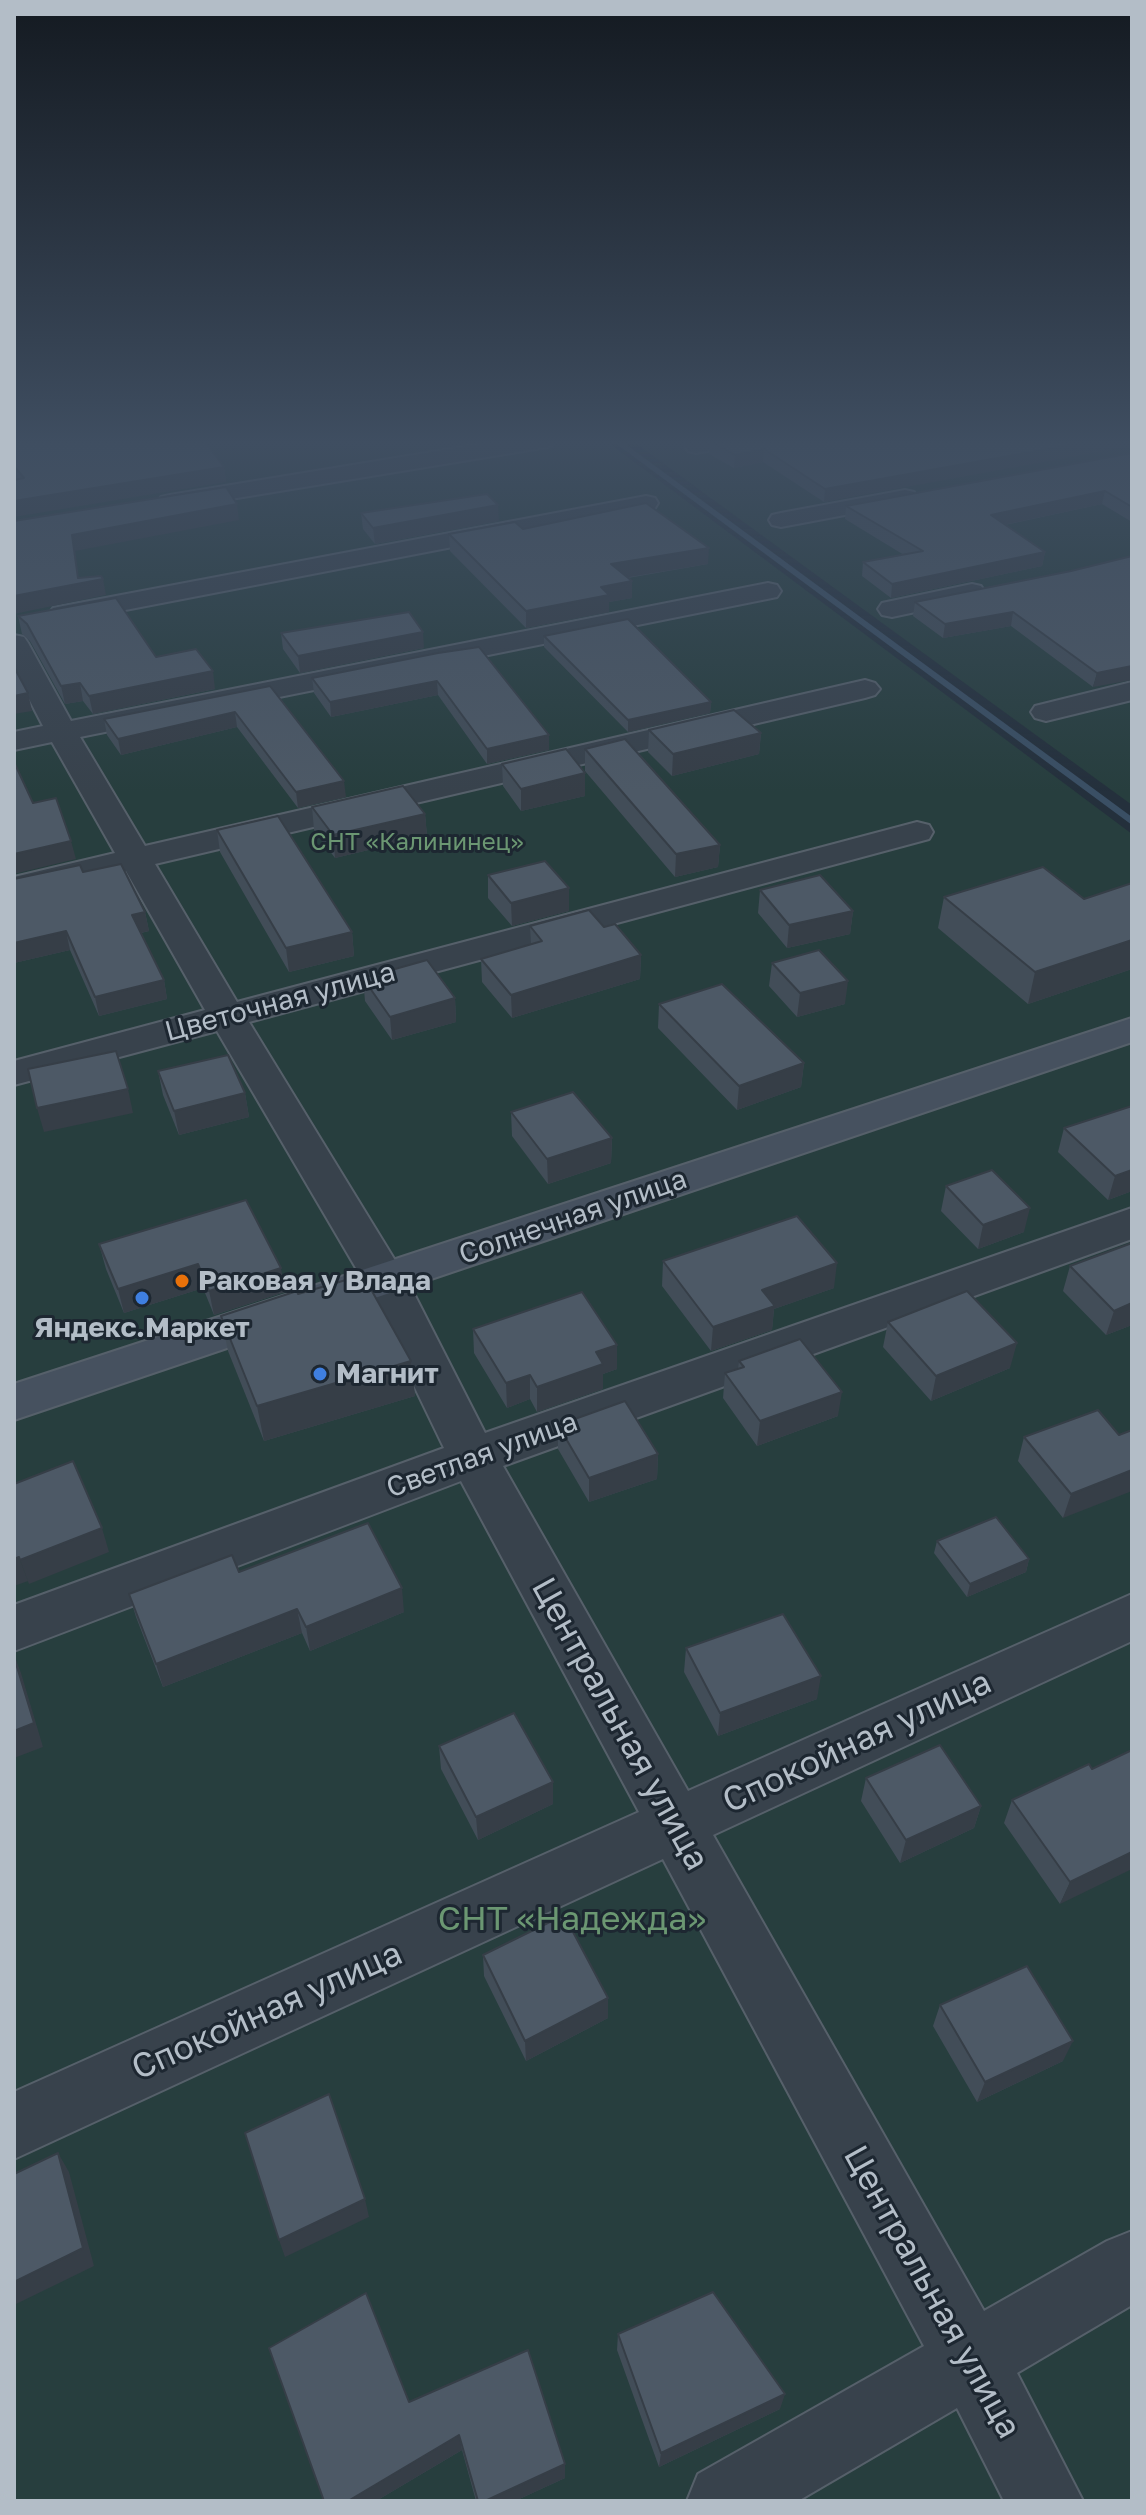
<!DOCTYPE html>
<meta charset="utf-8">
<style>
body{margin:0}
#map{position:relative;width:1146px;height:2515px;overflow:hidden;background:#24303c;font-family:"Golos Text",sans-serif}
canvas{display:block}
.frame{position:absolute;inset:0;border:16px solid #b3bdc7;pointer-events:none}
</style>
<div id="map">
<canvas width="1146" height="2515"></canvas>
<div class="frame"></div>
</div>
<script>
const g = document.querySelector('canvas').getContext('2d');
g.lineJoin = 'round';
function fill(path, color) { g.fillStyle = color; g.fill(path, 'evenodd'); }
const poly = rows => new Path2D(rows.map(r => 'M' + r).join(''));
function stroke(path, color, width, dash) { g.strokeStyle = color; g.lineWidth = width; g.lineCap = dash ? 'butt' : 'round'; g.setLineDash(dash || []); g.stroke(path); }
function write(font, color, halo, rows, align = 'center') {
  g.font = font + ' "Golos Text",sans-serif'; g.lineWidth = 6; g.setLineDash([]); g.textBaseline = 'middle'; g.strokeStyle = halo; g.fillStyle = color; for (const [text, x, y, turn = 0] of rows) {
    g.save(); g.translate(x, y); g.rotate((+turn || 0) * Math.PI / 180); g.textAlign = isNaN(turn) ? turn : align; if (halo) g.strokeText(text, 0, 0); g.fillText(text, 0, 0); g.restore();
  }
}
const green = poly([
 [14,440,605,440,1132,834,1132,2501,14,2501],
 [631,440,1132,440,1132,805]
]);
const stream = poly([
 [611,440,620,440,1132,817,1132,825,611,440]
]);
const street = poly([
 [505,440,559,440,548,447,170,509,161,507,158,502,161,497,170,495,505,440],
 [744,440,741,445,696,453,688,451,685,446,692,440,744,440],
 [905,490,914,492,917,497,914,502,781,527,772,525,769,520,772,515,781,513,905,490],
 [646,496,655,498,658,503,655,508,63,622,53,620,49,614,53,608,63,606,646,496],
 [768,583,777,585,781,591,777,597,80,737,145,846,865,680,875,683,880,689,875,695,865,698,155,864,237,1002,917,822,929,825,933,832,929,839,249,1022,407,1280,485,1433,1132,1208,1132,1239,503,1466,688,1791,1132,1594,1132,1641,713,1835,984,2311,1107,2241,1132,2231,1132,2305,1017,2373,1083,2501,1004,2501,957,2408,798,2501,687,2501,698,2474,924,2346,663,1859,14,2159,14,2092,639,1812,461,1481,14,1651,14,1605,444,1448,363,1280,217,1031,14,1085,14,1061,205,1010,126,871,14,897,14,877,115,853,52,742,14,750,14,732,43,726,14,670,14,635,24,637,28,643,71,721,768,583],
 [972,584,981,586,985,592,981,598,892,617,882,615,878,609,882,603,972,584],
 [1132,682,1132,700,1046,721,1035,718,1031,712,1035,706,1132,682]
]);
const secondary = poly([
 [1132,1018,1132,1042,14,1420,14,1384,1132,1018]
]);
const wall = poly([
 [1132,440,824,502,763,462,734,468,709,454,710,441],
 [14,443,224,467,226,482,16,480,14,477],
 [1132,453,1132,522,1102,504,1005,525,1045,552,1042,566,891,598,862,576,863,562,904,555,845,519,846,506],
 [361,513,499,521,375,544,363,529],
 [523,529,708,564,628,578,632,598,609,602,609,612,526,628,450,551,449,534],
 [1132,556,1093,687,1011,626,943,638,913,616,915,602,1071,571],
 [18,616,156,657,215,689,93,714,83,701,65,704,30,641,22,634],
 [281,633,424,648,300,673,283,649],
 [544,636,711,702,710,713,628,732,544,647],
 [438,653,549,750,487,764,438,695,331,717,314,693,312,678],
 [270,686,346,797,298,808,237,727,121,755,107,735,104,719],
 [649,730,761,733,759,754,672,776,648,752],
 [585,749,720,845,718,867,675,877,585,771],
 [502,764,585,773,585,796,521,811,503,786],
 [312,807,425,814,427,836,335,858,314,830],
 [217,830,352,932,354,956,289,972,220,852],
 [83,872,145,912,149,931,141,933,164,980,167,999,99,1016,70,950,14,963,14,879],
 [488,875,569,888,569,911,512,926,488,898],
 [1132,883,1132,969,1028,1004,938,928,944,897,1084,899],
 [760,890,853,911,850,934,787,948,758,913],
 [530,926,604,927,641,955,640,979,512,1018,482,982,481,959,531,944],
 [772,963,845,1004,797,1017,769,986],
 [363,978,455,998,456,1022,392,1040,365,1001],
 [659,1004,804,1063,801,1087,737,1110,658,1028],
 [158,1071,245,1093,249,1117,179,1135,163,1095],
 [1132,1106,1132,1191,1108,1200,1058,1152,1064,1128],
 [511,1112,612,1138,611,1163,548,1184,512,1136],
 [946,1186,1024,1232,978,1249,941,1211],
 [246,1200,285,1292,214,1315,203,1288,124,1313,106,1269,99,1244],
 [663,1261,834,1288,774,1309,772,1330,711,1351,662,1286],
 [1070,1266,1132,1325,1106,1335,1063,1291],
 [298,1294,411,1361,415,1396,264,1441,228,1351,221,1316],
 [888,1322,1010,1368,931,1401,883,1347],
 [473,1329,617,1345,617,1369,603,1374,603,1389,537,1412,530,1399,507,1408,474,1353],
 [739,1361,838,1416,757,1446,723,1398,725,1373,738,1369],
 [558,1425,658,1454,657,1479,589,1502,558,1449],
 [1119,1435,1063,1518,1018,1461,1024,1437],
 [937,1541,1029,1559,1026,1572,967,1597,934,1553],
 [239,1572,404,1612,310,1651,302,1633,163,1687,136,1617,129,1594],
 [686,1648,817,1699,718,1736,684,1672],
 [439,1746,553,1782,553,1804,478,1840,441,1769],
 [1132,1750,1060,1904,1004,1823,1012,1800,1092,1769],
 [866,1778,981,1806,974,1828,900,1863,861,1801],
 [483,1955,608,1998,608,2018,526,2061,484,1976],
 [940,2005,1063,2061,977,2102,933,2026],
 [618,2334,780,2409,659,2467,617,2350],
 [409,2402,565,2464,565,2478,515,2501,476,2501,462,2450,376,2501,324,2501]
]);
const shadedWall = poly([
 [1098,440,1132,440,1132,446,824,502,825,489],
 [764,449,763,462,734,468,735,455],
 [224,467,226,482,14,517,14,501],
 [1105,491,1102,504,989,528,991,515],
 [237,504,239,520,75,551,79,584,103,579,106,595,14,614,14,596,72,535],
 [498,505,499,521,375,544,373,528],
 [709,548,708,564,611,580,611,564],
 [1045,552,1042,566,891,598,892,584],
 [632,581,632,598,609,602,609,612,526,628,526,611,601,587],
 [1013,612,1011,626,943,638,945,624],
 [423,632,424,648,300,673,298,656],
 [1132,666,1132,680,1093,687,1097,673],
 [213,671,215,689,93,714,89,696],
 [437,681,438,695,331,717,330,702],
 [80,683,83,701,65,704,61,686],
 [28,693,32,711,14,714,14,696],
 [711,702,710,713,628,732,628,720],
 [235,712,237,727,121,755,118,739],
 [761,733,759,754,672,776,673,754],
 [549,735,549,750,487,764,487,749],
 [585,773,585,796,521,811,521,789],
 [344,781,346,797,298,808,296,792],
 [425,814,427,836,335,858,333,835],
 [71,841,76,859,14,874,14,854],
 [720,845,718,867,675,877,676,854],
 [569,888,569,911,512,926,511,903],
 [853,911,850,934,787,948,789,925],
 [145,912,149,931,136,934,132,915],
 [66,931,70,950,14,963,14,943],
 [352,932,354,956,289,972,286,948],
 [1132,940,1132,969,1028,1004,1035,972],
 [641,955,640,979,512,1018,511,995],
 [164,980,167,999,99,1016,95,997],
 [848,981,845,1004,797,1017,800,993],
 [455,998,456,1022,392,1040,390,1017],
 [804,1063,801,1087,737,1110,739,1086],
 [128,1089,133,1113,44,1132,37,1108],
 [245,1093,249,1117,179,1135,174,1111],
 [612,1138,611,1163,548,1184,547,1159],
 [1132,1170,1132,1191,1108,1200,1115,1176],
 [1030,1208,1024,1232,978,1249,983,1225],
 [837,1263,834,1288,774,1309,772,1330,711,1351,713,1327,762,1290],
 [198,1264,203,1288,124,1313,118,1289],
 [281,1268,285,1292,214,1315,209,1291],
 [1132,1303,1132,1325,1106,1335,1114,1311],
 [1017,1343,1010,1368,931,1401,936,1376],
 [617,1345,617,1369,603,1374,603,1389,537,1412,537,1387,596,1352],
 [411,1361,415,1396,264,1441,257,1406],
 [530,1375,530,1399,507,1408,506,1383],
 [842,1392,838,1416,757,1446,760,1421],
 [658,1454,657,1479,589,1502,589,1478],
 [1132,1470,1132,1491,1063,1518,1071,1494],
 [102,1528,109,1552,29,1584,20,1560],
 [19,1557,28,1581,14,1586,14,1559],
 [1029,1559,1026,1572,967,1597,970,1584],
 [402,1588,404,1612,310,1651,306,1627],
 [297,1609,302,1633,163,1687,156,1664],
 [14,1655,21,1673,43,1747,14,1758],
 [821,1676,817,1699,718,1736,720,1713],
 [553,1782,553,1804,478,1840,476,1817],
 [981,1806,974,1828,900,1863,906,1840],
 [1132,1852,1132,1869,1060,1904,1070,1882],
 [608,1998,608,2018,526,2061,525,2041],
 [1073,2041,1063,2061,977,2102,985,2082],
 [58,2153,69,2172,94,2266,14,2305,14,2282],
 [365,2199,369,2217,285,2257,279,2240],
 [785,2394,780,2409,659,2467,661,2453],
 [459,2435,462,2450,376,2501,348,2501],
 [565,2464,565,2478,515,2501,485,2501]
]);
const building = poly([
 [31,440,204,440,224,467,14,501,14,480,24,478,14,466,14,443,31,440],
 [716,440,1098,440,825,489,764,449,735,455,710,441,716,440],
 [1132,453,1132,507,1105,491,991,515,1045,552,892,584,863,562,923,551,846,506,1132,453],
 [226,487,237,504,72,535,78,578,101,576,103,579,14,596,14,521,226,487],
 [487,494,498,505,373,528,361,513,487,494],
 [646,503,709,548,611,564,632,581,601,587,609,595,526,611,449,534,515,522,523,529,646,503],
 [1132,556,1132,666,1097,673,1013,612,945,624,915,602,1071,571,1132,556],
 [116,598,156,657,196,649,213,671,89,696,80,683,61,686,27,624,18,616,116,598],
 [409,612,423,632,298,656,281,633,409,612],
 [628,619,711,702,628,720,544,636,628,619],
 [479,647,549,735,487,749,437,681,330,702,312,678,438,653,479,647],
 [14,667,28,693,14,696,14,667],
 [270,686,344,781,296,792,235,712,118,739,104,719,270,686],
 [734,710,761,733,673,754,649,730,734,710],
 [625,739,720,845,676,854,585,749,625,739],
 [566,749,585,773,521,789,502,764,566,749],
 [14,762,33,803,56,798,71,841,14,854,14,762],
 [403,786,425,814,333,835,312,807,403,786],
 [278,816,352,932,286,948,217,830,278,816],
 [545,861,569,888,511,903,488,875,545,861],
 [121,864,145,912,132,915,164,980,95,997,66,931,14,943,14,879,80,865,83,872,121,864],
 [1043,867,1084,899,1132,883,1132,940,1035,972,944,897,1043,867],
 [820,875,853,911,789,925,760,890,820,875],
 [589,910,604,927,615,924,641,955,511,995,481,959,542,941,530,926,589,910],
 [819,950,848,981,800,993,772,963,819,950],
 [427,960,455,998,390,1017,363,978,427,960],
 [722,984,804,1063,739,1086,659,1004,722,984],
 [116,1051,128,1089,37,1108,28,1069,116,1051],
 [228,1055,245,1093,174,1111,158,1071,228,1055],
 [573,1092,612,1138,547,1159,511,1112,573,1092],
 [1132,1106,1132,1170,1115,1176,1064,1128,1132,1106],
 [992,1170,1030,1208,983,1225,946,1186,992,1170],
 [246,1200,281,1268,209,1291,198,1264,118,1289,99,1244,246,1200],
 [797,1216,837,1263,762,1290,775,1306,713,1327,663,1261,797,1216],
 [1132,1243,1132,1303,1114,1311,1070,1266,1132,1243],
 [363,1275,411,1361,257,1406,221,1316,297,1291,298,1294,363,1275],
 [967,1291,1017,1343,936,1376,888,1322,967,1291],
 [582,1292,617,1345,596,1352,603,1364,537,1387,530,1375,506,1383,473,1329,582,1292],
 [800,1339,842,1392,760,1421,725,1373,744,1367,739,1361,800,1339],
 [625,1401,658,1454,589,1478,558,1425,625,1401],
 [1098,1410,1119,1435,1132,1430,1132,1470,1071,1494,1024,1437,1098,1410],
 [73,1461,102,1528,20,1560,19,1557,14,1559,14,1484,73,1461],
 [996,1517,1029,1559,970,1584,937,1541,996,1517],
 [368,1523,402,1588,306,1627,297,1609,156,1664,129,1594,232,1555,239,1572,368,1523],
 [783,1614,821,1676,720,1713,686,1648,783,1614],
 [14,1657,34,1723,14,1731,14,1657],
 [514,1713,553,1782,476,1817,439,1746,514,1713],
 [940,1745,981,1806,906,1840,866,1778,940,1745],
 [1132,1750,1132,1852,1070,1882,1012,1800,1089,1764,1092,1769,1132,1750],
 [564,1915,608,1998,525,2041,483,1955,564,1915],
 [1027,1966,1073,2041,985,2082,940,2005,1027,1966],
 [329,2094,365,2199,279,2240,245,2133,329,2094],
 [58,2153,83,2248,14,2282,14,2174,58,2153],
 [713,2292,785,2394,661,2453,618,2334,713,2292],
 [366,2293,409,2402,528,2350,565,2464,485,2501,478,2501,459,2435,348,2501,324,2501,269,2348,366,2293]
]);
const markers = [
 [182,1281,8,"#e8710a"],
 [142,1298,8,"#3f7fe0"],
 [320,1374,8,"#3f7fe0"]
];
const farParknames = [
 ["СНТ «Калининец»",417,842]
];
const streetNames = [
 ["Цветочная улица",280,1002,-15],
 ["Солнечная улица",573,1217,-19],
 ["Светлая улица",482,1455,-20]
];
const poiNames = [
 ["Раковая у Влада",198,1281],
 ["Яндекс.Маркет",142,1328,"center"],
 ["Магнит",336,1374]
];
const nearStreetnames = [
 ["Центральная улица",620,1724,61],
 ["Спокойная улица",857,1742,-25],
 ["Спокойная улица",267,2011,-24],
 ["Центральная улица",932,2292,61]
];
const nearParknames = [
 ["СНТ «Надежда»",572,1919]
];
fill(green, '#273e3e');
fill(stream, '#3a4f64');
stroke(street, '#56606a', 4);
stroke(secondary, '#56606a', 4);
fill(street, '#38424c');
fill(secondary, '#46515f');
fill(wall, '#424d58');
fill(shadedWall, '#363e47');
fill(building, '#4d5966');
stroke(building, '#363e47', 2);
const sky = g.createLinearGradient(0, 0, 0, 792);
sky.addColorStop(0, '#141a21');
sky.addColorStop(0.56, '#3f4e61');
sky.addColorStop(1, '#3f4e6100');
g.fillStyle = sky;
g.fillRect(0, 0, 1146, 792);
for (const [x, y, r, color] of markers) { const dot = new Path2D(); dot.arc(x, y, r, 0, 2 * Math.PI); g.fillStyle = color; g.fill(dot); stroke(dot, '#1d2731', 3); }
write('24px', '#6b9772', '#1d2731', farParknames);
write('28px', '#b3bdc7', '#1d2731', streetNames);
write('bold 28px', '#b3bdc7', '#1d2731', poiNames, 'left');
write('34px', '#b3bdc7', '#1d2731', nearStreetnames);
write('34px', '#6b9772', '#1d2731', nearParknames);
</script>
